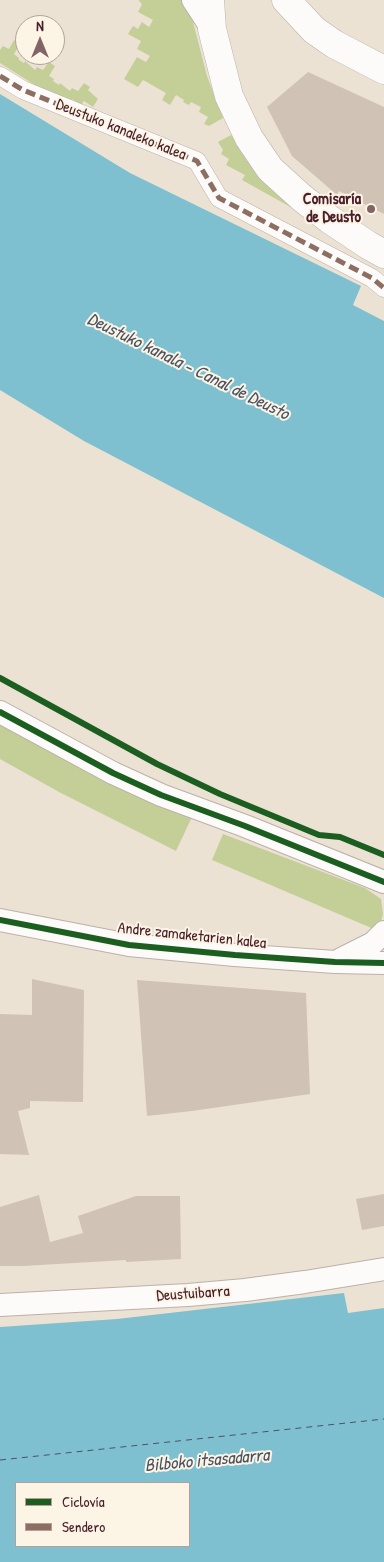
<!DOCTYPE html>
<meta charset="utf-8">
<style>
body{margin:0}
#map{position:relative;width:384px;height:1562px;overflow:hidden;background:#ebe2d4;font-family:"Patrick Hand",sans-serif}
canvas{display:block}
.legend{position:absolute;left:15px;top:1482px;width:175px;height:65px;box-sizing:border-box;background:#fcf5e5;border:1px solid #b59f9b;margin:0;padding:6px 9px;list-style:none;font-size:15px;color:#4a1f2b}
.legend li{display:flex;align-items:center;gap:10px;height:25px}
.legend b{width:25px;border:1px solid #b59f9b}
.north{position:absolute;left:15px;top:15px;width:50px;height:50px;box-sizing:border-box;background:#fcf5e5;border:1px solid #b59f9b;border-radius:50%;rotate:0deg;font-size:14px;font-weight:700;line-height:20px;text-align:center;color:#4a1f2b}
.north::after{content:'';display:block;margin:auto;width:18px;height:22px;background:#826366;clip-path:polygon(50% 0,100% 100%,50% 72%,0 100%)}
</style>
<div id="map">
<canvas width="384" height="1562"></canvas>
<ul class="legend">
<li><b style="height:6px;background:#1b5e20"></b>Ciclovía</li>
<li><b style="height:6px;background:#8d6e63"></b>Sendero</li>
</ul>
<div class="north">N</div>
</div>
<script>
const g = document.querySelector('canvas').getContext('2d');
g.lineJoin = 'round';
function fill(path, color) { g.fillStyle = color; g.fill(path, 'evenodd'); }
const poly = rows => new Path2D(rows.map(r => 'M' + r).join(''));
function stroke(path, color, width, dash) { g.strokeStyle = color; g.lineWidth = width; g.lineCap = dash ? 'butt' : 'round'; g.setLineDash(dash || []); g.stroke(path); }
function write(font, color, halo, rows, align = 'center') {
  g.font = font + ' "Patrick Hand",sans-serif'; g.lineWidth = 4; g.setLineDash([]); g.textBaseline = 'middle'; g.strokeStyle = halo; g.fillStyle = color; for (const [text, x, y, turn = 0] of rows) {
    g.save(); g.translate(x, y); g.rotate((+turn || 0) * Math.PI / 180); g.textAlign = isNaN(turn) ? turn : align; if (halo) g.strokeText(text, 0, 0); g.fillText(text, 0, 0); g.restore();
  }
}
const green = poly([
 [139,0,183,0,192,18,207,76,223,118,209,126,204,124,208,117,199,112,201,107,191,102,189,105,183,102,184,100,176,95,170,105,162,100,166,93,143,80,138,87,124,79,137,57,146,62,150,56,137,49,141,41,128,34,133,26,138,29,142,22,149,27,153,20,138,12,142,4,139,1],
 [14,40,20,44,14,54,19,58,19,60,24,63,25,61,35,70,37,67,43,70,49,62,55,66,49,76,54,79,53,81,59,85,60,83,70,91,72,88,78,91,84,83,90,87,88,90,98,99,93,107,84,101,81,105,72,99,69,102,57,99,0,63,0,50,3,46,9,49],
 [231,135,258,173,294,209,242,180,245,175,226,165,229,159,221,154,223,150,218,142],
 [0,723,192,817,176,851,59,792,0,759],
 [223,834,365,888,381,899,383,914,380,925,376,930,212,860]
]);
const water = poly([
 [0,94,130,173,361,286,353,305,384,321,384,598,84,441,0,390],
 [344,1293,348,1313,384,1308,384,1562,0,1562,0,1327,117,1319],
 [16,1483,189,1483,189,1546,16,1546]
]);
const ferry = poly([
 [0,1460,384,1419]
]);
const building = poly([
 [308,72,384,107,384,214,339,191,337,195,292,156,267,107],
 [32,979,84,990,83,1102,30,1101,30,1108,18,1111,29,1155,0,1154,0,1014,32,1015],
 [137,980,306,993,310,1094,192,1111,147,1116],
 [384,1194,384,1226,362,1230,356,1199],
 [39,1195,50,1242,83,1233,78,1216,136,1196,180,1196,181,1259,126,1262,126,1260,23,1266,0,1266,0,1207]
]);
const pedestrian = poly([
 [0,76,23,90,197,161,219,198,372,278,384,288]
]);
const minor = poly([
 [193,0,212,29],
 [0,712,113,773,161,795,245,826,384,882],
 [0,920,129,945,235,955,335,962,384,963],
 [341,959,373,943,384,932],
 [0,1305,188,1295,245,1290,305,1282,384,1269]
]);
const primary = poly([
 [210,0,212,29,229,96,249,138,270,169,302,198,329,219,368,245,384,254],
 [286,0,314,30,334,44,384,70]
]);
const quiet = poly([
 [0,76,23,90,197,161,219,198,372,278,384,288]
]);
const cycleway = poly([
 [0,678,157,764,220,794,319,835,340,837,384,855],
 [0,712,113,773,161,795,245,826,384,882],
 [0,920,129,945,235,955,335,962,384,963]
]);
const markers = [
 [371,209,5,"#826366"]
];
const streetNames = [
 ["Deustuko kanaleko kalea",121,130,22],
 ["Andre zamaketarien kalea",192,936,6],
 ["Deustuibarra",193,1294,-4]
];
const poiNames = [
 ["Comisaría",361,200],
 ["de Deusto",361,218]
];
const waterNames = [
 ["Deustuko kanala - Canal de Deusto",188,367,26],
 ["Bilboko itsasadarra",207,1461,-5]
];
fill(green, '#c4cf98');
fill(water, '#7ec0d0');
stroke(ferry, '#4c5264', 1, [6, 5]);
fill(building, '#d1c2b6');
stroke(pedestrian, '#bbb1a9', 19);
stroke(minor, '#bbb1a9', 24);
stroke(primary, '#bbb1a9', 29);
stroke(pedestrian, '#fcfbf9', 18);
stroke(minor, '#fcfbf9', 22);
stroke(primary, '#fcfbf9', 28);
stroke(quiet, '#8d6e63', 5, [10, 5]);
stroke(cycleway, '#1b5e20', 6);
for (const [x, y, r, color] of markers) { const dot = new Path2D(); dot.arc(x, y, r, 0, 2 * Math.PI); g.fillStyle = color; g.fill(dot); stroke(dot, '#fcf5e5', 2); }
write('16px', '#4a1f2b', '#fcf5e5', streetNames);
write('bold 16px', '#4a1f2b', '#fcf5e5', poiNames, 'right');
write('italic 18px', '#4c5264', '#fcf5e5', waterNames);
</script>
